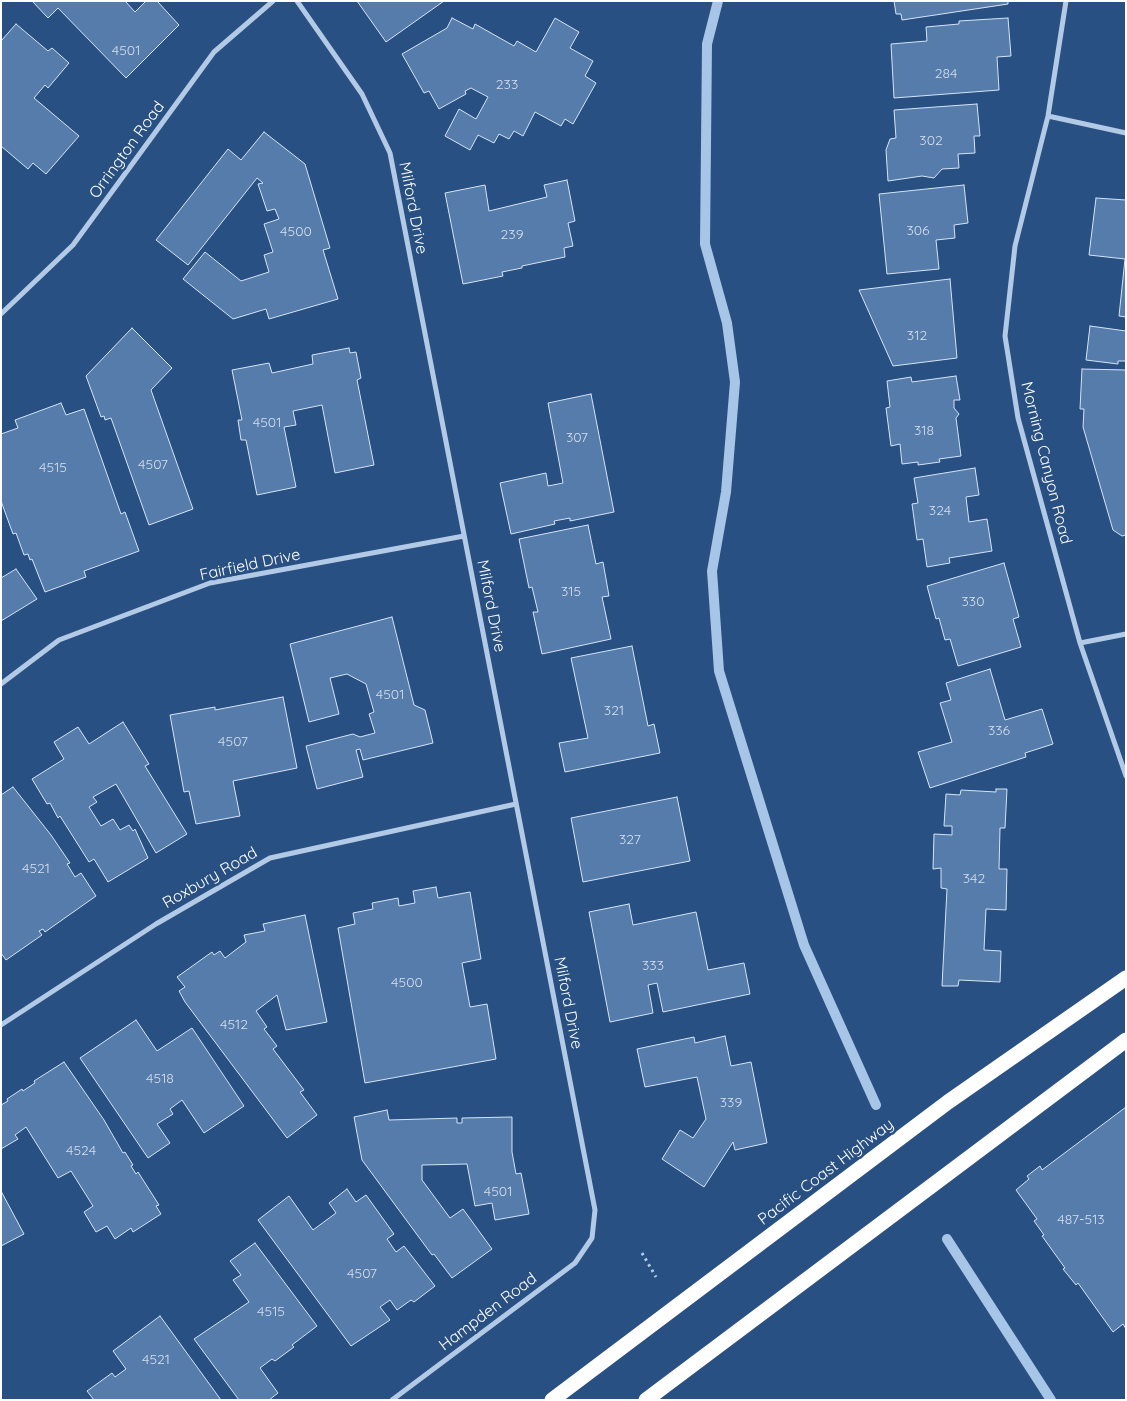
<!DOCTYPE html>
<style>
body{margin:0}
#map{position:relative;width:1127px;height:1401px;overflow:hidden;background:#295082;font-family:Quicksand,sans-serif}
canvas{display:block}
.frame{position:absolute;inset:0;border:2px solid #fff;pointer-events:none}
</style>
<div id="map">
<canvas width="1127" height="1401"></canvas>
<div class="frame"></div>
</div>
<script>
const g = document.querySelector('canvas').getContext('2d');
g.lineJoin = 'round';
const poly = rows => new Path2D(rows.map(r => 'M' + r).join(''));
function stroke(path, color, width, dash) { g.strokeStyle = color; g.lineWidth = width; g.lineCap = dash ? 'butt' : 'round'; g.setLineDash(dash || []); g.stroke(path); }
function fill(path, color) { g.fillStyle = color; g.fill(path, 'evenodd'); }
function write(font, color, halo, rows, align = 'center') {
  g.font = font + ' Quicksand,sans-serif'; g.lineWidth = 5; g.setLineDash([]); g.textBaseline = 'middle'; g.strokeStyle = halo; g.fillStyle = color; for (const [text, x, y, turn = 0] of rows) {
    g.save(); g.translate(x, y); g.rotate((+turn || 0) * Math.PI / 180); g.textAlign = isNaN(turn) ? turn : align; if (halo) g.strokeText(text, 0, 0); g.fillText(text, 0, 0); g.restore();
  }
}
const stream = poly([
 [718,1,707,44,705,244,727,323,735,382,726,492,712,571,719,671,804,945,876,1105],
 [947,1239,1051,1400]
]);
const building = poly([
 [32,1,125,1,135,12,146,1,157,1,179,25,126,78,58,8,48,18,32,1],
 [357,1,444,1,386,42,357,1],
 [894,1,1008,1,1008,4,902,20,901,14,896,14,894,1],
 [452,18,473,29,475,24,514,46,517,41,536,52,555,18,579,32,570,48,593,61,585,76,596,83,573,124,565,119,561,126,535,112,523,136,514,131,509,139,499,134,494,143,478,135,470,150,445,136,459,109,476,119,488,97,471,88,465,91,466,94,439,109,429,91,424,93,402,54,447,28,452,18],
 [1008,18,1011,56,997,57,999,90,894,98,891,44,927,41,926,27,959,24,959,21,1008,18],
 [16,24,48,51,52,48,69,63,48,88,45,85,34,98,79,136,46,174,33,163,28,169,1,146,1,41,16,24],
 [977,104,980,136,974,136,975,153,958,154,959,168,942,169,934,178,922,176,888,181,886,150,890,139,896,138,894,110,977,104],
 [264,132,305,164,330,248,323,250,338,299,269,319,266,309,233,319,183,279,205,252,241,281,269,272,264,255,273,252,264,224,279,219,275,209,267,211,258,184,263,183,257,178,188,265,156,240,228,149,241,160,264,132],
 [567,180,575,221,568,223,573,246,564,248,565,257,522,266,522,268,502,272,503,276,463,284,445,193,485,185,489,211,547,197,544,185,567,180],
 [964,185,968,223,954,225,955,238,936,240,939,269,887,274,879,194,964,185],
 [1096,198,1126,200,1126,317,1119,316,1125,259,1089,255,1096,198],
 [950,279,957,358,893,366,859,290,950,279],
 [1090,326,1126,331,1126,361,1118,361,1118,364,1086,360,1090,326],
 [132,328,172,368,151,390,193,509,149,525,111,418,105,420,104,416,101,417,86,376,132,328],
 [349,348,350,353,356,352,361,378,357,380,374,465,335,473,322,405,293,411,296,425,284,427,296,487,257,495,246,440,241,440,238,420,242,420,232,370,269,363,272,373,313,364,312,355,349,348],
 [1082,369,1126,370,1126,535,1122,536,1113,530,1083,427,1084,409,1080,409,1082,369],
 [956,376,960,400,954,400,954,408,959,414,956,418,961,456,939,459,940,462,918,465,918,462,902,464,900,444,891,446,886,408,890,407,887,381,911,377,912,382,956,376],
 [591,394,614,512,570,521,570,518,554,521,555,524,511,534,500,483,546,473,548,486,563,483,548,403,591,394],
 [61,403,66,415,84,409,121,514,125,512,139,551,84,571,86,577,45,592,32,559,30,560,28,554,24,555,16,533,13,534,1,501,1,434,18,428,15,420,61,403],
 [975,468,979,495,966,497,969,522,987,519,992,551,949,558,950,563,927,567,923,539,917,540,912,504,918,503,914,478,975,468],
 [588,525,596,564,603,562,609,596,602,597,611,639,542,654,533,612,538,612,532,587,529,588,519,539,588,525],
 [1004,563,1019,617,1013,619,1021,647,958,666,950,639,945,640,939,618,936,619,927,586,1004,563],
 [16,569,37,599,1,621,1,578,16,569],
 [392,617,414,705,425,710,433,743,363,760,360,749,356,750,363,777,317,789,306,746,353,734,360,737,375,733,369,714,374,712,366,684,347,674,330,678,339,714,309,722,290,644,392,617],
 [632,646,648,726,654,724,660,753,565,772,559,743,588,738,571,658,632,646],
 [990,669,1005,720,1042,709,1053,744,1025,753,1026,757,930,788,918,752,952,742,940,703,951,700,946,683,990,669],
 [283,697,297,768,233,781,240,816,196,824,189,791,184,792,170,715,215,707,215,710,283,697],
 [123,722,149,764,145,766,187,834,156,853,116,784,93,797,97,802,89,807,101,826,113,819,120,830,129,825,133,831,135,829,148,858,108,882,94,859,89,862,60,816,58,818,50,803,47,804,32,779,64,759,54,742,78,727,89,744,123,722],
 [13,787,51,835,70,863,67,864,75,877,81,873,96,896,45,932,43,929,39,931,42,935,6,960,1,953,1,795,13,787],
 [996,789,1007,789,1005,828,1000,828,999,869,1007,869,1006,910,986,909,984,950,1001,951,1000,982,959,980,958,986,942,986,947,889,941,888,941,868,933,869,934,834,952,835,952,826,944,826,946,794,960,795,961,790,996,792,996,789],
 [677,797,690,861,583,882,571,818,677,797],
 [436,887,438,898,470,892,481,959,462,963,470,1007,487,1004,496,1059,365,1083,338,928,355,924,353,913,373,909,372,903,398,898,399,906,415,903,413,891,436,887],
 [629,904,633,925,696,912,708,970,744,963,750,994,663,1012,657,983,648,985,653,1013,610,1022,589,912,629,904],
 [305,915,327,1022,286,1030,277,995,256,1011,267,1027,264,1029,277,1046,273,1049,304,1090,300,1092,317,1115,287,1138,185,1002,179,991,185,987,177,977,212,952,214,955,220,951,225,958,246,942,244,935,265,931,263,924,305,915],
 [136,1020,157,1051,192,1028,244,1106,204,1133,182,1100,170,1109,173,1114,157,1124,170,1143,148,1158,80,1058,136,1020],
 [725,1036,731,1066,751,1062,767,1143,735,1150,733,1142,704,1187,662,1159,680,1130,693,1138,706,1119,697,1077,645,1087,637,1049,694,1037,695,1043,725,1036],
 [64,1062,104,1120,123,1153,125,1152,133,1165,131,1166,136,1174,138,1172,159,1205,156,1206,161,1214,133,1232,131,1228,115,1239,107,1226,96,1232,84,1212,93,1206,71,1171,58,1178,26,1127,15,1135,18,1139,1,1149,1,1105,8,1101,7,1099,22,1089,23,1091,35,1083,34,1081,64,1062],
 [1126,1107,1126,1329,1123,1324,1113,1332,1078,1283,1076,1285,1063,1269,1065,1268,1042,1236,1044,1235,1034,1221,1037,1219,1016,1190,1029,1179,1027,1176,1040,1166,1042,1170,1126,1107],
 [387,1110,389,1120,457,1118,457,1123,462,1123,462,1118,512,1117,512,1152,516,1174,521,1173,529,1214,495,1220,492,1203,475,1206,467,1164,422,1165,422,1180,450,1218,463,1209,492,1249,452,1278,434,1254,432,1255,362,1160,354,1117,387,1110],
 [347,1189,356,1202,366,1195,394,1234,387,1239,396,1252,404,1246,435,1286,414,1302,411,1300,397,1310,390,1300,380,1307,390,1320,351,1346,258,1220,289,1196,313,1230,336,1213,329,1203,347,1189],
 [1,1191,24,1234,1,1246,1,1191],
 [255,1243,317,1326,292,1345,294,1347,275,1361,272,1359,260,1368,278,1393,269,1400,239,1400,194,1339,249,1302,233,1280,241,1275,230,1261,255,1243],
 [160,1316,221,1400,94,1400,87,1391,112,1373,115,1377,126,1369,113,1351,160,1316]
]);
const path = poly([
 [642,1253,656,1277]
]);
const street = poly([
 [297,1,362,94,390,153,595,1210,592,1238,575,1263,392,1400],
 [1066,1,1048,116,1015,246,1005,336,1018,418,1080,643,1126,776],
 [1048,116,1126,133],
 [1,314,73,245,214,52,273,1],
 [1080,643,1126,634],
 [1,684,59,640,210,583,464,536],
 [1,1025,156,924,270,858,516,804]
]);
const highway = poly([
 [552,1400,948,1102,1126,978],
 [646,1400,1126,1040]
]);
const numberNames = [
 ["4501",126,51],
 ["284",946,74],
 ["233",507,85],
 ["302",931,141],
 ["306",918,231],
 ["4500",296,232],
 ["239",512,235],
 ["312",917,336],
 ["4501",267,423],
 ["318",924,431],
 ["307",577,438],
 ["4507",153,465],
 ["4515",53,468],
 ["324",940,511],
 ["315",571,592],
 ["330",973,602],
 ["4501",390,695],
 ["321",614,711],
 ["336",999,731],
 ["4507",233,742],
 ["327",630,840],
 ["4521",36,869],
 ["342",974,879],
 ["333",653,966],
 ["4500",407,983],
 ["4512",234,1025],
 ["4518",160,1079],
 ["339",731,1103],
 ["4524",81,1151],
 ["4501",498,1192],
 ["487-513",1081,1220],
 ["4507",362,1274],
 ["4515",271,1312],
 ["4521",156,1360]
];
const streetNames = [
 ["Orrington Road",127,150,-54],
 ["Milford Drive",413,208,79],
 ["Morning Canyon Road",1046,463,76],
 ["Fairfield Drive",250,565,-12],
 ["Milford Drive",491,606,79],
 ["Roxbury Road",210,878,-30],
 ["Milford Drive",568,1003,79],
 ["Pacific Coast Highway",826,1172,-37],
 ["Hampden Road",488,1312,-37]
];
stroke(stream, '#a7c5e6', 10);
fill(building, '#567cac');
stroke(building, '#d5e4f5', 1);
stroke(path, '#b2cae6', 3, [2.5, 4]);
stroke(street, '#b2cae6', 5);
stroke(highway, '#fff', 15);
write('14px', '#d5deea', null, numberNames);
write('16px', '#fff', '#295082', streetNames);
</script>
